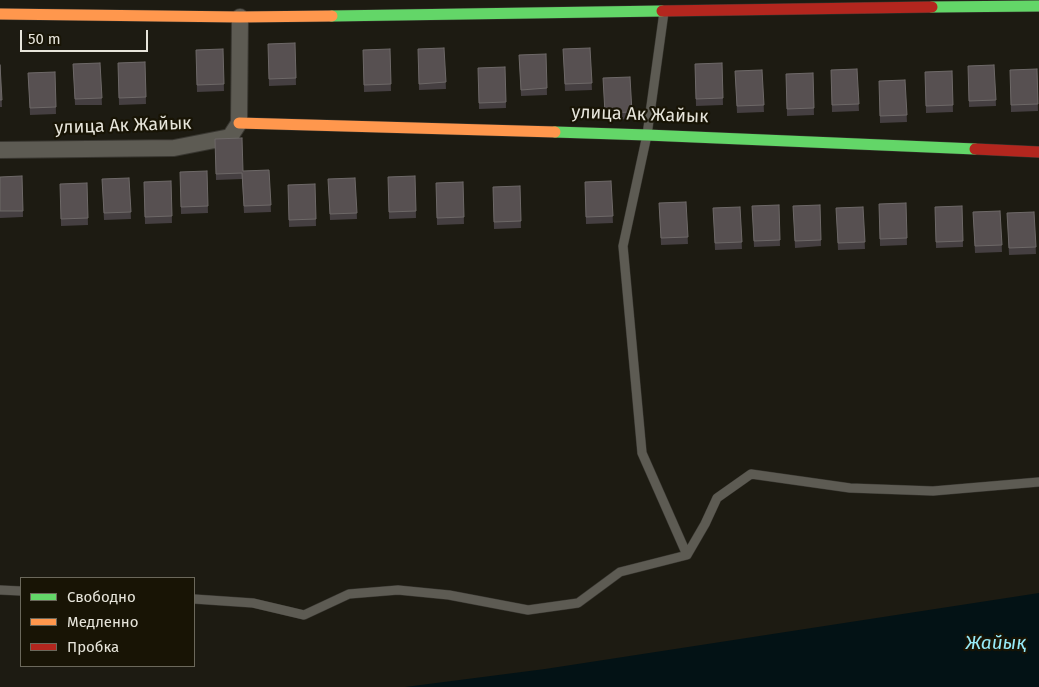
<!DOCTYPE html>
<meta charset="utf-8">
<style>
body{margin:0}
#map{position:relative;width:1039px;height:687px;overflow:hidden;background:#1d1b12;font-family:"Fira Sans",sans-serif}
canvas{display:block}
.legend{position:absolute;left:20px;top:577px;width:175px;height:90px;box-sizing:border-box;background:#181405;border:1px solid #6b685b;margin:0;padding:6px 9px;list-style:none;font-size:15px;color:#e7e5db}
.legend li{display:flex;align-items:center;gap:10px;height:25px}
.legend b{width:25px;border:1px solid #6b685b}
.scale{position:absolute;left:20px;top:30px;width:128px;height:22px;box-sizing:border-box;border:2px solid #e7e5db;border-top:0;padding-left:6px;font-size:15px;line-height:18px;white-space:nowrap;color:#e7e5db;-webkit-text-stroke:4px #181405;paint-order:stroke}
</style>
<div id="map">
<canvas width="1039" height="687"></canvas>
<ul class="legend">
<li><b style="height:6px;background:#63d668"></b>Свободно</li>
<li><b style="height:6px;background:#ff974d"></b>Медленно</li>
<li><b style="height:6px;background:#b3261e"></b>Пробка</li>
</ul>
<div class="scale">50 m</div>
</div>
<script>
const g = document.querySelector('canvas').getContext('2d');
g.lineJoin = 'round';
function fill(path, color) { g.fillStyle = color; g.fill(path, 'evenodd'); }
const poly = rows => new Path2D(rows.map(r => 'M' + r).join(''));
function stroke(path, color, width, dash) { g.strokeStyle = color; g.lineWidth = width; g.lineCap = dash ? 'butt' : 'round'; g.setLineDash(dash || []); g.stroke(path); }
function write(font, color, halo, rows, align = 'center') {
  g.font = font + ' "Fira Sans",sans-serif'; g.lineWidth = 4.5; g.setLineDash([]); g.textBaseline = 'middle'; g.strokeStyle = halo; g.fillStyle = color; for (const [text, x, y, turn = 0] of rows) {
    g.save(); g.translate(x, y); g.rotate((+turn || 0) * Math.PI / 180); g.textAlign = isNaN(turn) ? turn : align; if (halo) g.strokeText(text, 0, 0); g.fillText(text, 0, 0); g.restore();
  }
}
const water = poly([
 [1039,593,1039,687,405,687,545,669]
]);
const lane = poly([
 [664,12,647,135,623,246,642,453,687,555],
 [0,590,21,591],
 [194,599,253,603,304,615,349,594,398,590,449,595,528,610,578,603,620,572,687,555,705,524,717,498,751,474,850,488,933,491,1039,482]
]);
const street = poly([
 [0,150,174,148,230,137,239,123,240,17]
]);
const fast = poly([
 [932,7,1039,6],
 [332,16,662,11],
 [555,132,647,135,975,149]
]);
const slow = poly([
 [0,14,240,17,332,16],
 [239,123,555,132]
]);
const jam = poly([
 [662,11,932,7],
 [975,149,1039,152]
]);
const wall = poly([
 [295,43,296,85,269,86,268,44],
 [444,48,446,89,419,90,418,49],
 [590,48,592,90,565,91,563,49],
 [223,49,224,91,197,92,196,50],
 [390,49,391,91,364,92,363,50],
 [546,54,547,95,521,96,519,55],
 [145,62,146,104,119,105,118,63],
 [100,63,102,105,75,105,73,64],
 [722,63,723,105,696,106,695,64],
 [0,65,2,107,0,107],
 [994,65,996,106,969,107,968,66],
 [505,67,506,108,479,109,478,68],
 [857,69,859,111,832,112,831,70],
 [1037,69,1038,111,1011,112,1010,70],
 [762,70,764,112,737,113,735,71],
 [952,71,953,112,926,113,925,72],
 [55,72,56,114,30,115,28,73],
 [813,73,814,115,787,116,786,74],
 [630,77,632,119,605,120,603,78],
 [905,80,907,122,880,123,879,81],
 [215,139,243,171,269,170,271,212,244,213,242,179,216,180],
 [207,171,208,213,181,214,180,172],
 [22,176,23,217,0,218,0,177],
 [415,176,416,218,389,219,388,177],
 [129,178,131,219,104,220,102,179],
 [355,178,357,219,330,220,328,179],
 [171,181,172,223,145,224,144,182],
 [611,181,613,223,586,224,585,182],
 [463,182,464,224,437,225,436,183],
 [87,183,88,225,61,226,60,184],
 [315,184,316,226,289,227,288,185],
 [520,186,521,228,494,229,493,187],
 [686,202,688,244,661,245,659,203],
 [906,203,907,245,880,246,879,204],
 [779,205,780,246,754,247,752,206],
 [820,205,821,246,795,248,793,206],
 [962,206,963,247,936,248,935,207],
 [740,207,742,249,715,250,713,208],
 [863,207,865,249,838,250,836,208],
 [1000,211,1002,252,975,253,973,212],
 [1034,212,1036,254,1009,255,1007,213]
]);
const building = poly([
 [295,43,296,78,269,79,268,44,295,43],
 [444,48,446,82,419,84,418,49,444,48],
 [590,48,592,83,565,84,563,49,590,48],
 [223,49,224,84,197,85,196,50,223,49],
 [390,49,391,84,364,85,363,50,390,49],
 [546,54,547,88,521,90,519,55,546,54],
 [145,62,146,97,119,98,118,63,145,62],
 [100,63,102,98,75,99,73,64,100,63],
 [722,63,723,98,696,99,695,64,722,63],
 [0,65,2,100,0,100,0,65],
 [994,65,996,100,969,101,968,66,994,65],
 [505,67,506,102,479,103,478,68,505,67],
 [857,69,859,104,832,105,831,70,857,69],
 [1037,69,1038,104,1011,105,1010,70,1037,69],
 [762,70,764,105,737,106,735,71,762,70],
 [952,71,953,105,926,106,925,72,952,71],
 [55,72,56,107,30,108,28,73,55,72],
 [813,73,814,108,787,109,786,74,813,73],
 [630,77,632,112,605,113,603,78,630,77],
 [905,80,907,115,880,116,879,81,905,80],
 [242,138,243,171,269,170,271,205,244,206,242,173,216,174,215,139,242,138],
 [207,171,208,206,181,207,180,172,207,171],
 [22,176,23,211,0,211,0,177,22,176],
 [415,176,416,211,389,212,388,177,415,176],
 [129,178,131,212,104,213,102,179,129,178],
 [355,178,357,213,330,214,328,179,355,178],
 [171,181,172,216,145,217,144,182,171,181],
 [611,181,613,216,586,217,585,182,611,181],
 [463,182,464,217,437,218,436,183,463,182],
 [87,183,88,218,61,219,60,184,87,183],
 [315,184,316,219,289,220,288,185,315,184],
 [520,186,521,221,494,222,493,187,520,186],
 [686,202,688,237,661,238,659,203,686,202],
 [906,203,907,238,880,239,879,204,906,203],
 [779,205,780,240,754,241,752,206,779,205],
 [820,205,821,240,795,241,793,206,820,205],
 [962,206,963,241,936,242,935,207,962,206],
 [740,207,742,242,715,243,713,208,740,207],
 [863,207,865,242,838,243,836,208,863,207],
 [1000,211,1002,245,975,246,973,212,1000,211],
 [1034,212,1036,247,1009,248,1007,213,1034,212]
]);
const streetNames = [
 ["улица Ак Жайык",640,115,2],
 ["улица Ак Жайык",123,126,-2]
];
const waterNames = [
 ["Жайық",996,644]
];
fill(water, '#031215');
stroke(lane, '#383630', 10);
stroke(street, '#383630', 18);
stroke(fast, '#383630', 12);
stroke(slow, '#383630', 12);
stroke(jam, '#383630', 12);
stroke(lane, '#5d5b53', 9);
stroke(street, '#5d5b53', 16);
stroke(fast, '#63d668', 11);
stroke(slow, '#ff974d', 11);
stroke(jam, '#b3261e', 11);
fill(wall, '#453f41');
fill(building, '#575051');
stroke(building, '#6d6867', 1);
write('18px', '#e7e5db', '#181405', streetNames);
write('italic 19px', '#97ebf9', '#181405', waterNames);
</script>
